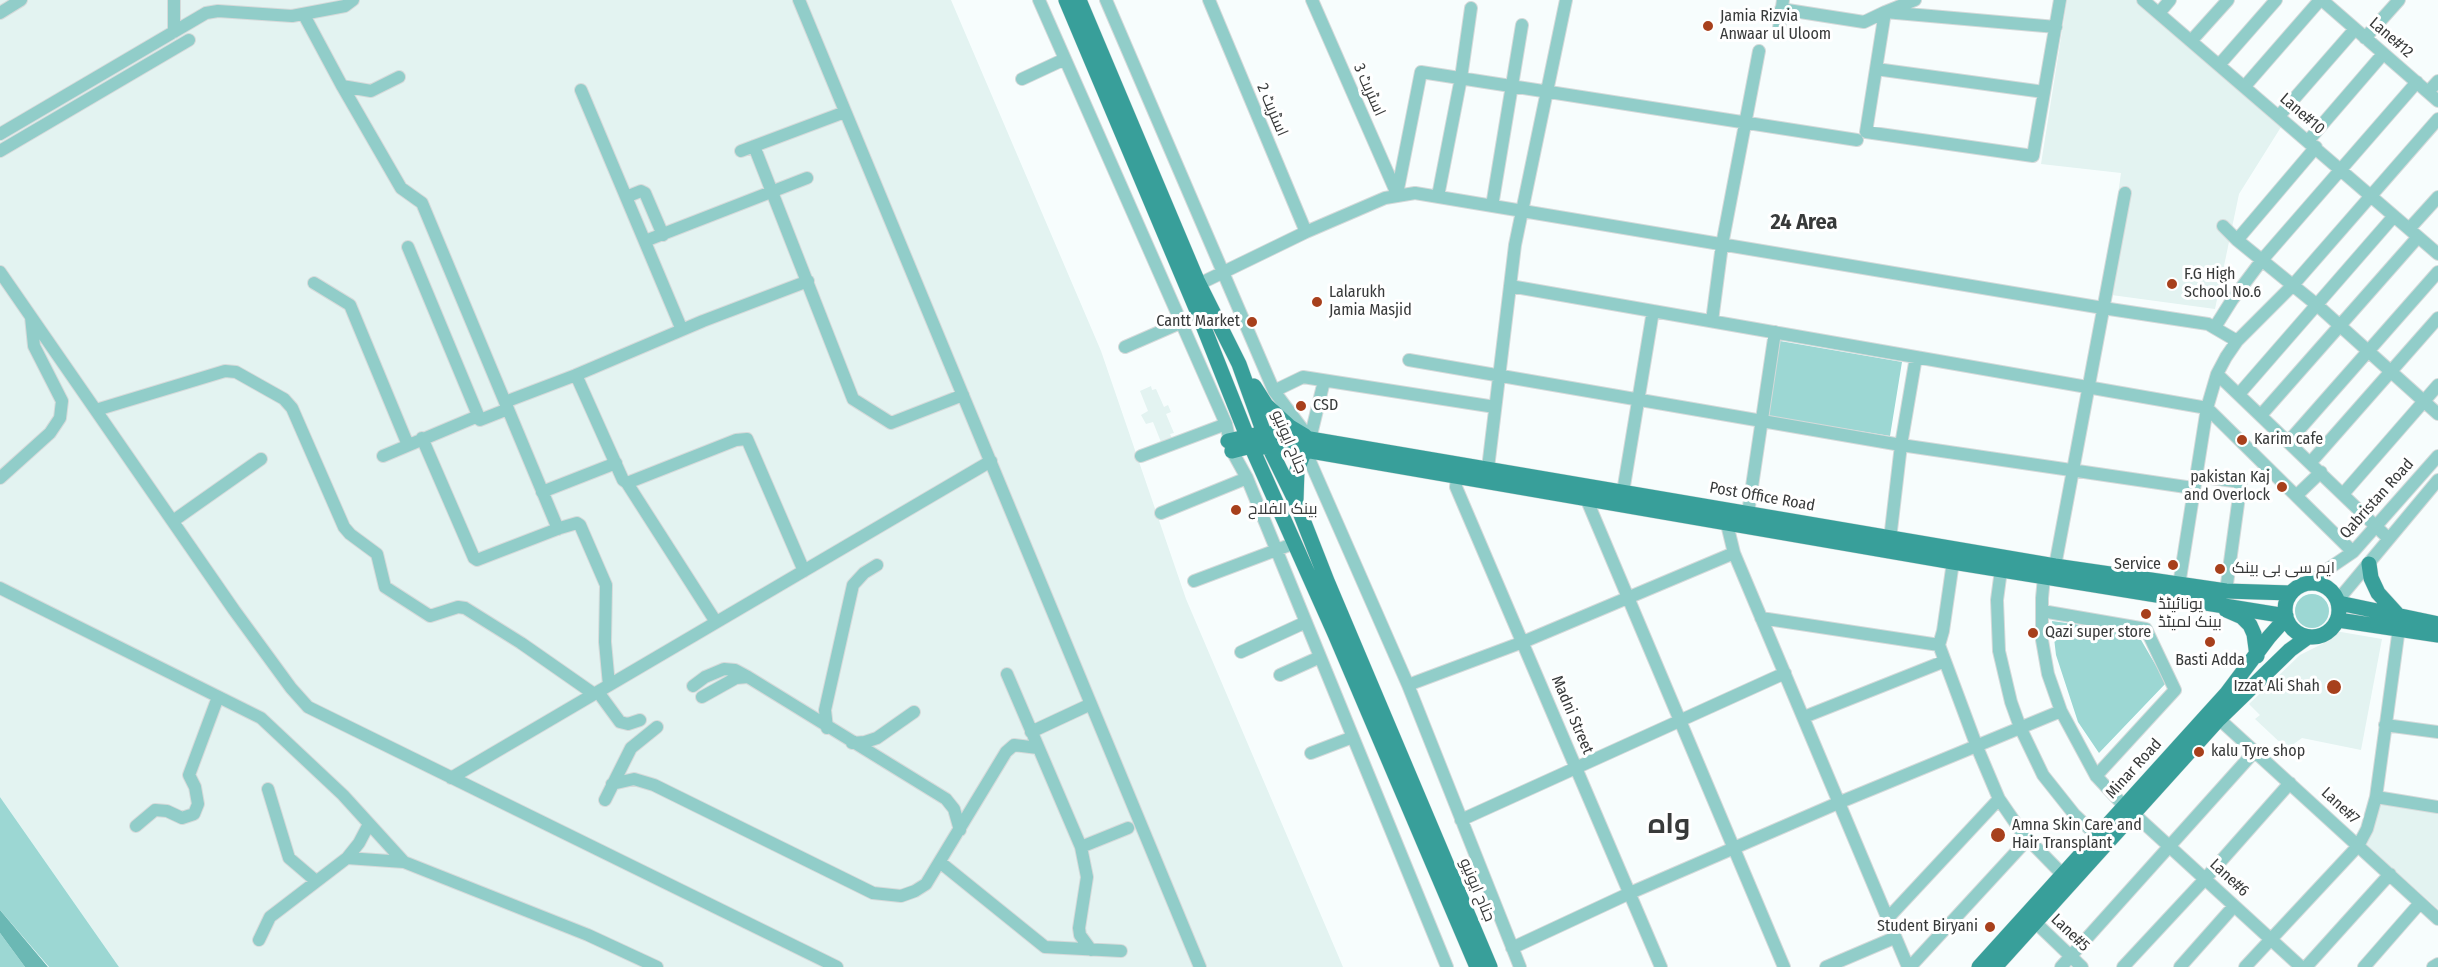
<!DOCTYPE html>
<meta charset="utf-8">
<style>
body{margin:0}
canvas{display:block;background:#f7fdfd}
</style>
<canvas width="2438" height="967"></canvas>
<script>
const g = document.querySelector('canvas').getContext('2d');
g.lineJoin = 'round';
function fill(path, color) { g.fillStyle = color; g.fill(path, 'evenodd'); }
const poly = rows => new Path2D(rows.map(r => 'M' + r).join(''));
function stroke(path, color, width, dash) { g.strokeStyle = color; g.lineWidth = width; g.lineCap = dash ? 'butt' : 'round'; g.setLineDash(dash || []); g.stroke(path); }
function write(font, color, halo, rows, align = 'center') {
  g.font = font + ' "Fira Sans Condensed",Cairo,sans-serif'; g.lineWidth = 6; g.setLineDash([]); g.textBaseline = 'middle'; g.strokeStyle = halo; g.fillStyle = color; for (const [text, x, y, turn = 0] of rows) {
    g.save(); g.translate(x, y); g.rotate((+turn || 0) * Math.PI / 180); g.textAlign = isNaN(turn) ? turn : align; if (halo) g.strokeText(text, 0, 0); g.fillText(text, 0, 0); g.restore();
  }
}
const built = poly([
 [0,0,951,0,1101,351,1186,599,1343,967,119,967,0,797],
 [2067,0,2138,0,2286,119,2239,194,2215,309,2104,294,2121,173,2041,164],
 [1151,386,1152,390,1156,389,1164,407,1168,405,1171,412,1166,414,1174,433,1170,434,1172,438,1161,442,1153,422,1146,424,1141,415,1148,411,1140,391],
 [2335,631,2382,639,2361,750,2302,738,2287,749,2255,719,2260,715,2249,704,2300,655,2322,644],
 [2369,800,2438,812,2438,909,2358,838]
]);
const green = poly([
 [1780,341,1902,362,1890,436,1767,416],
 '2295 611a17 17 0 1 1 34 0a17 17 0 1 1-34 0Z',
 [2052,621,2137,633,2166,683,2099,753,2078,722,2056,655],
 [0,797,119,967,49,967,0,910],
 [0,933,25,967,0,967]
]);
const water = poly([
 [0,910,48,967,49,967,25,967,0,933]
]);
const minor = poly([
 [799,0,1200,967],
 [1039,0,1226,424,1232,451,1247,478,1447,967],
 [1106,0,1274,391,1307,435],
 [1209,0,1306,232],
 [1312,0,1397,194],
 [1915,0,1885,12,1866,132,2033,156,2060,0],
 [2143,0,2438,254],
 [2322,0,2438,101],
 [1781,9,1864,22,1885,12,2056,27],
 [0,13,21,0],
 [2159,13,2170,0],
 [304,15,341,84,401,188,422,203,558,529],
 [174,32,174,0],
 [1778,35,1783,0],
 [2365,38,2399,0],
 [2191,41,2228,0],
 [2219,65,2276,0],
 [1876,69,2044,92],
 [1022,79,1065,59],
 [342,86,371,91,399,77],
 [2245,86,2320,0],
 [581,90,682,330],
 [2428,92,2438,81],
 [2279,116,2355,29],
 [0,134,206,13,218,11,292,16,345,6,353,0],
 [2308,141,2383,54],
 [754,146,853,399,891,423,963,395],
 [0,151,189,40],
 [741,151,845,112],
 [1397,194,1421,72,1857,140],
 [1438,196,1461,78,1471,8],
 [626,197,641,191,645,193,663,235],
 [1492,206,1522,25],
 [2223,226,2237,240,2317,305,2438,414],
 [2409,229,2438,197],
 [2237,240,2316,147],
 [645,241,807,178],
 [408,247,480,420,508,409],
 [0,272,234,610,291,688,308,707,837,967],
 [314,283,350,305,408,445],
 [1199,284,1306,232,1385,198,1415,193,2103,308,2208,324,2237,341],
 [1510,286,2207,408,2353,552],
 [1712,321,1722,245,1759,51],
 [2215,327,2232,300,2262,260,2417,82],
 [1125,347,1180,323],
 [1409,360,1901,445,2193,488],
 [2217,374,2388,538],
 [576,375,623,480,627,483,736,440,747,439,804,571],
 [1274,391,1303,377,1495,407],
 [2239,394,2394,216],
 [505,402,576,375,703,321,808,281],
 [96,410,225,371,236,372,284,399,292,408,344,527,350,534,377,554,385,587,430,616,458,607,465,608,521,643,594,694],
 [2261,415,2418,237],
 [422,438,474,558,477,560,560,528,577,523,580,525,606,585,605,642,609,685],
 [1310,439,1324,381],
 [2289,441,2438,272],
 [1305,450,1408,685,1520,967],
 [383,456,478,416],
 [1141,456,1226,424],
 [2311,462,2438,318],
 [1458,468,1456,487,1661,967],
 [1488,468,1515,245,1566,0],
 [2196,476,2241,482,2226,591],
 [0,478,50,433,60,418,62,401,34,346,31,317],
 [627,483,716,622],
 [542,492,616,463],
 [1623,492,1653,311],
 [2343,494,2438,385],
 [2297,495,2321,472],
 [1586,498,1784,967],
 [1161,513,1247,478],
 [1748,513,1775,332],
 [1725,516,1734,553,1908,967],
 [173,521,261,459],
 [1890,539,1901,445,1916,357],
 [1953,562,1943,631,1939,645,1977,747,1999,799,2023,834,2063,875],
 [2055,566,2125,193],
 [2001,570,1997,600,1999,651,2011,702,2020,727,2043,775,2074,814,2098,837],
 [2044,577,2042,598,2042,640,2048,674,2061,711,2096,776,2125,807],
 [1194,581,1295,543],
 [2309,582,2353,552,2438,456],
 [2179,585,2207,408,2217,374,2226,357,2237,341,2293,285,2438,119],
 [0,588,261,718,343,795,404,862,588,935,657,967],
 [2338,600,2438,480],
 [2042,611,2146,629,2175,690,2096,776],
 [1761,618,1939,645],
 [1241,652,1306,622],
 [1007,674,1081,847,1087,877,1079,928,1080,935,1091,950],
 [1280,675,1320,657],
 [1408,685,1523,642,1734,553],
 [693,686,705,677,724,669,735,670,748,677,946,799,954,809,960,830],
 [598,692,620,722,628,724,640,720],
 [702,697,736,678,748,677],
 [1804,717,1945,661],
 [2219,719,2438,919],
 [2385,725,2438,732],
 [827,728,825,710,853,585,864,573,877,565],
 [1031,732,1091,704],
 [852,743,865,742,877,738,914,712],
 [1311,753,1353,737],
 [451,778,991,461],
 [612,784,634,779,654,785,873,893,901,896,915,891,926,884,1006,752,1014,745,1038,748],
 [268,789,289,858,316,881],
 [2376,797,2438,807],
 [605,800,631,748,657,727],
 [2134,814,2301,967],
 [1461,820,1785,673],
 [136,826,155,810,167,811,182,818,194,814,198,804,195,787,189,775,218,697],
 [1081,847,1128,828],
 [347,858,404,862],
 [941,863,1045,947,1121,951],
 [1888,918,1999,799],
 [2036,923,2082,967],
 [259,940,270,917,347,858,359,843,369,824],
 [1512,948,1630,893,1838,803,2061,711],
 [1826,967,1894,938],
 [1910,967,2028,839],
 [2061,967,2255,751],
 [2123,967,2205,879,2290,783],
 [2180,967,2234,906],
 [2245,967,2358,846,2367,829,2376,797,2399,628],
 [2306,967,2390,874],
 [2364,967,2420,903],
 [2433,967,2438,964]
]);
const major = poly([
 [1066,0,1198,313,1251,446,1335,634,1477,967],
 [1079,0,1197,280,1239,364,1269,447,1296,502,1327,581,1490,967],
 [1254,386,1266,405,1290,427,1305,436],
 [1228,441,1264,433,1310,439,2055,566,2226,591,2290,593],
 [1232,451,1251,446,1305,450,1953,562,2286,616],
 [1296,499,1297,470,1305,450],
 [2369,564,2371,578,2378,593,2398,615],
 '2285 610a27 27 0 1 1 54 0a27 27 0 1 1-54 0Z',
 [2339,603,2438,624],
 [2226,610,2242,617,2250,625,2254,634,2257,656],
 [2338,620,2438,635],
 [1979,967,2227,693,2269,637,2286,618],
 [1995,967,2219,719,2290,650,2308,637]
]);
const markers = [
 [1708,26,6,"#a7401c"],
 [2172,284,6,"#a7401c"],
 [1317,302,6,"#a7401c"],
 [1252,322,6,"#a7401c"],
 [1301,406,6,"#a7401c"],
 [2242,440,6,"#a7401c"],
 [2282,487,6,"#a7401c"],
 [1236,510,6,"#a7401c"],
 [2173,565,6,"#a7401c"],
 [2220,569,6,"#a7401c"],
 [2146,614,6,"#a7401c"],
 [2033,633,6,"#a7401c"],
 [2210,642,6,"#a7401c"],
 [2334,687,8,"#a7401c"],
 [2199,752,6,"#a7401c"],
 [1998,835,8,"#a7401c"],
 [1990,927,6,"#a7401c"]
];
const poiNames = [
 ["Jamia Rizvia",1720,17],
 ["Anwaar ul Uloom",1720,35],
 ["F.G High",2184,275],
 ["School No.6",2184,293],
 ["Lalarukh",1329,293],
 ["Jamia Masjid",1329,311],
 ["Cantt Market",1240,322,"right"],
 ["CSD",1313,406],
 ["Karim cafe",2254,440],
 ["pakistan Kaj",2270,478,"right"],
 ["and Overlock",2270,496,"right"],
 ["بینک الفلاح",1248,510],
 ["Service",2161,565,"right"],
 ["ایم سی بی بینک",2232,569],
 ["یونائیٹڈ",2158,605],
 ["بینک لمیٹڈ",2158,623],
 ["Qazi super store",2045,633],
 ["Basti Adda",2210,661,"center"],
 ["Izzat Ali Shah",2320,687,"right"],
 ["kalu Tyre shop",2211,752],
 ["Amna Skin Care and",2012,826],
 ["Hair Transplant",2012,844],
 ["Student Biryani",1978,927,"right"]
];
const streetNames = [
 ["Lane#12",2391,38,41],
 ["اسٹریٹ 3",1369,90,66],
 ["اسٹریٹ 2",1272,110,67],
 ["Lane#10",2302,114,41],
 ["جناح ایونیو",1289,442,67],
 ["Post Office Road",1762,497,10],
 ["Qabristan Road",2377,499,-48],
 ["Madni Street",1572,715,67],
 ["Minar Road",2134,769,-48],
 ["Lane#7",2340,806,43],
 ["Lane#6",2229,878,43],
 ["جناح ایونیو",1477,890,67],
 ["Lane#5",2070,933,44]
];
const districtNames = [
 ["24 Area",1804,223]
];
const townNames = [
 ["واہ",1669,825]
];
fill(built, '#e3f3f1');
fill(green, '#9cd7d3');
fill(water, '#6bb8b4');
stroke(minor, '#d5dada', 14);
stroke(major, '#d5dada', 16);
stroke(minor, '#91cdc9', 12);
stroke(major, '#389f9a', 15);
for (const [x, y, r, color] of markers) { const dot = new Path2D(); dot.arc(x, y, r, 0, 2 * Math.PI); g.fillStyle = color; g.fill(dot); stroke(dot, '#fff', 2); }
write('16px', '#383a3a', '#fff', poiNames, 'left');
write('16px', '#383a3a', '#fff', streetNames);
write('bold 22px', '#383a3a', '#fff', districtNames);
write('bold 28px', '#383a3a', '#fff', townNames);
</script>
